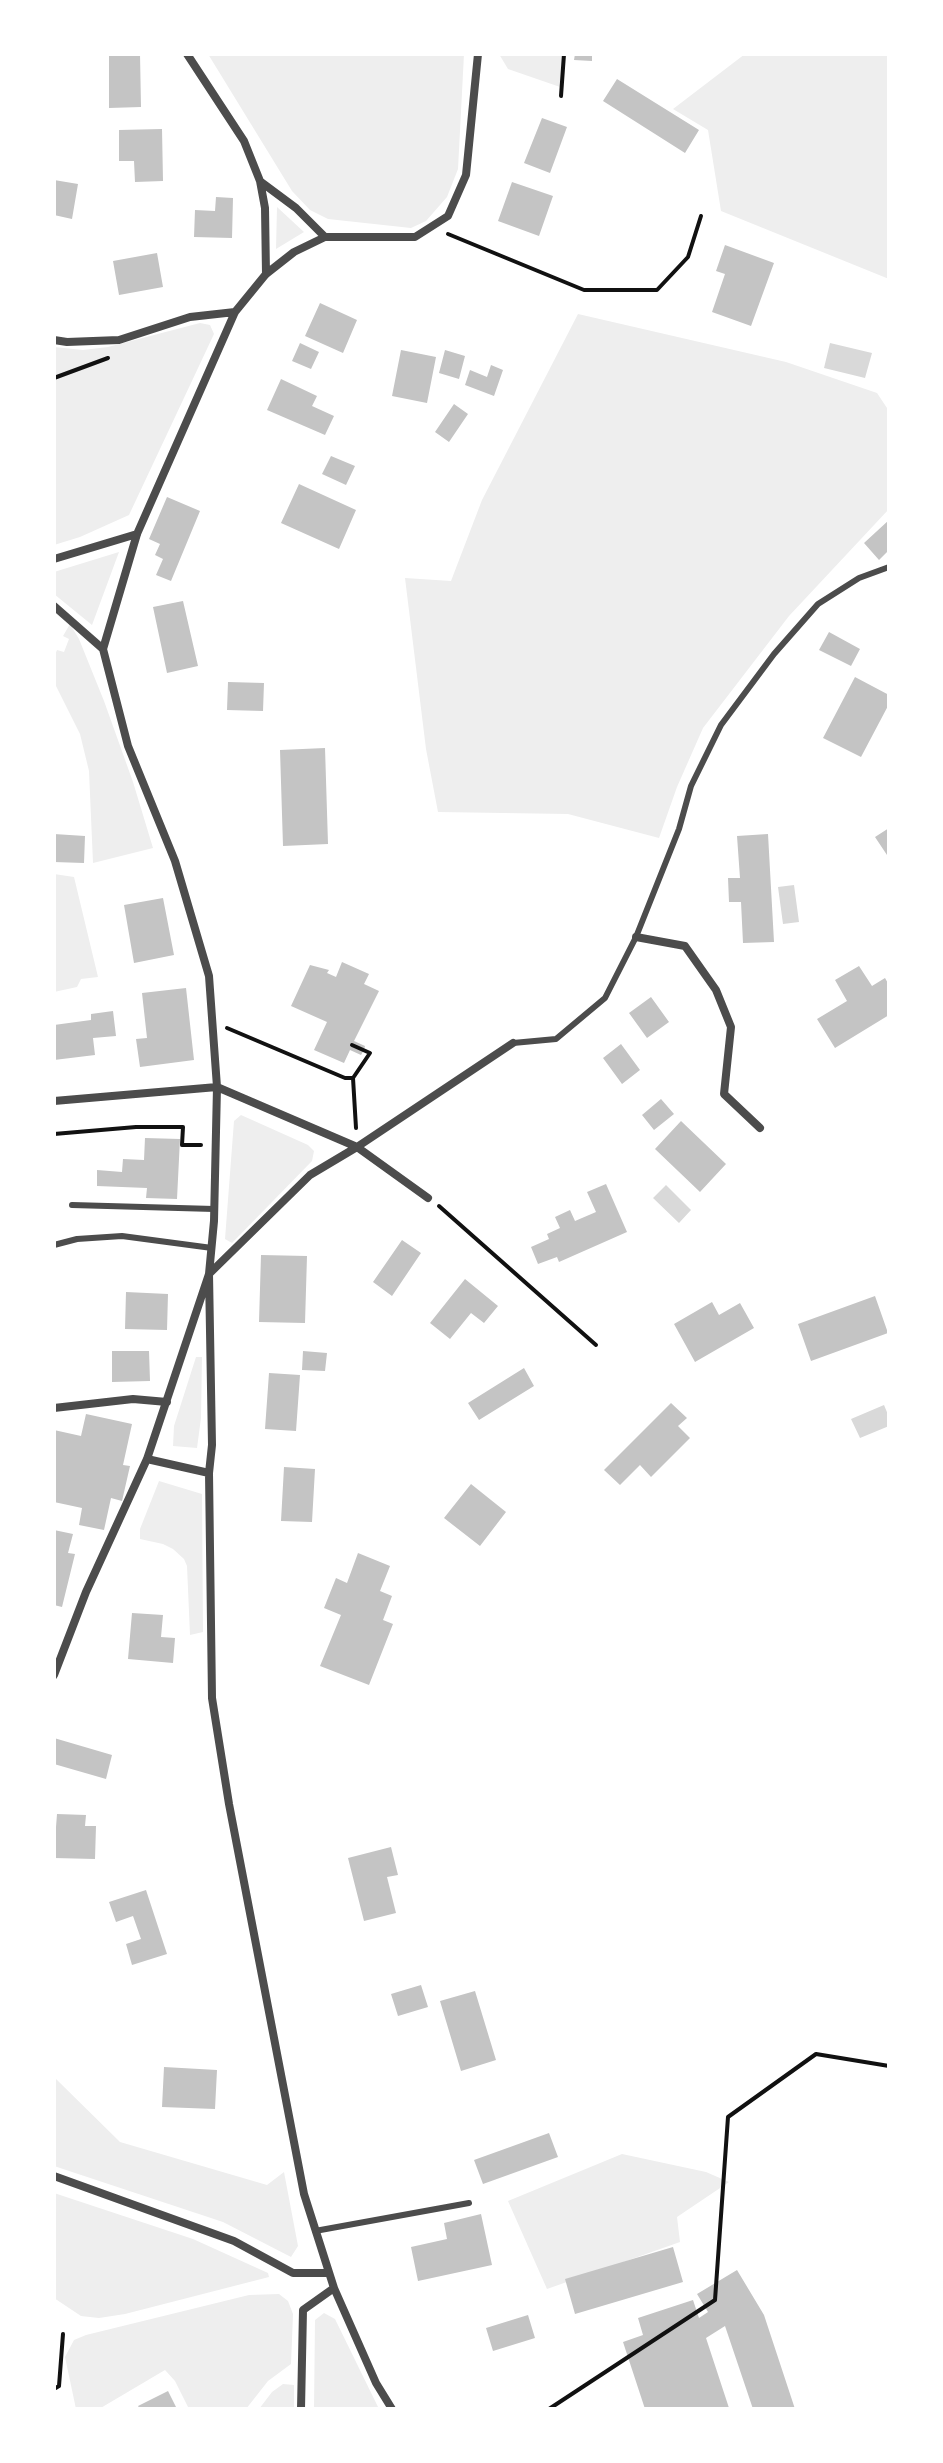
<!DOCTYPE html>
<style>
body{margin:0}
#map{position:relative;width:943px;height:2463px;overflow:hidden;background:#fff;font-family:Overpass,sans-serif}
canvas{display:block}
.frame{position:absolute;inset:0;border:56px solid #fff;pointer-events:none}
</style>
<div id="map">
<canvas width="943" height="2463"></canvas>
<div class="frame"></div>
</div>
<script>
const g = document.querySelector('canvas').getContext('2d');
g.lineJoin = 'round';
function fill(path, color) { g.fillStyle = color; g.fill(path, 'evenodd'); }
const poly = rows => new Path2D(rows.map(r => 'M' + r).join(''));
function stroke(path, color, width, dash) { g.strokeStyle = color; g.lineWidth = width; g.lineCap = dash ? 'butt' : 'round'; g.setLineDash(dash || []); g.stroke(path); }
const green = poly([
 [208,54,464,54,458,169,447,197,426,221,411,228,328,219,310,210,292,191],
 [499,54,566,54,563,88,508,69],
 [745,54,889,54,889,279,721,211,708,130,673,109],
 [277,207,304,232,276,249],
 [578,314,786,362,877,393,889,411,889,509,789,616,703,728,677,787,659,838,568,814,438,812,426,749,405,578,451,581,482,500],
 [200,323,210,325,214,334,129,515,80,537,54,545,54,347,83,350,108,347],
 [119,552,92,625,54,594,54,572],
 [70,624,79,639,104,701,133,782,153,848,93,863,89,771,80,734,54,682,54,657,57,650,64,652,69,639,63,636],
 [54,874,74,877,98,977,81,979,77,987,54,992],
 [241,1115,308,1145,314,1151,312,1161,232,1243,225,1239,234,1121],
 [196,1357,202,1357,201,1418,197,1448,173,1446,174,1426],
 [159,1481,202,1494,203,1632,190,1635,187,1566,184,1559,173,1549,163,1544,140,1539,140,1529],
 [54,2077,120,2142,267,2185,284,2172,298,2246,291,2257,223,2222,54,2166],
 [622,2154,706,2172,729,2182,677,2217,680,2242,547,2289,508,2201],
 [54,2193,193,2239,268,2273,269,2277,125,2314,99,2318,81,2316,54,2298],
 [279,2294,288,2301,293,2314,291,2364,268,2381,246,2409,189,2409,175,2381,165,2370,99,2409,76,2409,65,2357,74,2340,86,2335,249,2295],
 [324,2313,335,2319,379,2409,314,2409,315,2320],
 [283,2384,294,2385,294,2409,259,2409,272,2392]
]);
const water = poly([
 [830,343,872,353,865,378,824,368],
 [794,885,799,922,783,924,778,887],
 [666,1185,691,1210,679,1223,653,1198],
 [884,1405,889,1417,889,1426,860,1438,851,1419]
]);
const building = poly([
 [109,54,140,54,141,107,109,108],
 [575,54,592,54,592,61,574,60],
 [617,79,699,130,685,153,603,101],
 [542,118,567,127,550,173,524,163],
 [162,129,163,181,135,182,134,161,119,161,119,130],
 [54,180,78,184,72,219,54,215],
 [512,182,553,196,539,236,498,221],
 [216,197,233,198,232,238,194,237,195,210,215,211],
 [725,245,774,263,751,326,712,312,725,274,716,271],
 [157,253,163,287,119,295,113,261],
 [320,303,357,320,343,353,305,336],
 [300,343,319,352,311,369,292,361],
 [401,350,436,357,427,403,392,396],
 [445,350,465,356,459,379,439,373],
 [491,365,503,370,494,396,465,385,470,370,487,377],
 [281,379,317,396,312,406,334,416,325,435,267,410],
 [454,404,468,414,449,442,435,432],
 [331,456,355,466,346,485,322,474],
 [299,484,356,510,339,549,281,523],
 [167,497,200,511,171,581,156,575,163,559,155,555,160,544,149,539],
 [889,520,889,550,879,560,864,543],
 [183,601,198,666,167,673,153,607],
 [829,632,860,649,851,666,819,650],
 [855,677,889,695,889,704,861,757,823,738],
 [228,682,264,683,263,711,227,710],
 [325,748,328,844,283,846,280,750],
 [889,828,889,853,887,855,875,837],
 [54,834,85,836,84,863,54,862],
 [768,834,774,942,743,943,741,902,729,902,728,878,740,878,737,836],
 [163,898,174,955,134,963,124,905],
 [342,962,369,974,364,984,379,991,354,1041,365,1046,364,1050,361,1055,350,1050,344,1063,314,1050,327,1022,291,1006,310,965,329,970,327,973,336,977],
 [859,966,872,986,885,978,889,985,889,1015,835,1048,817,1019,847,1001,835,980],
 [186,988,194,1060,140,1067,136,1039,147,1038,142,993],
 [651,997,669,1022,647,1038,629,1013],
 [113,1011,116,1036,93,1038,95,1055,54,1060,54,1025,91,1020,91,1014],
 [621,1044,640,1070,622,1084,603,1058],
 [661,1099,674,1114,654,1130,642,1115],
 [681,1121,726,1164,700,1192,655,1149],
 [145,1138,180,1139,177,1199,146,1198,147,1188,97,1186,97,1170,122,1172,123,1159,144,1160],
 [606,1184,627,1232,559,1262,557,1257,538,1264,531,1247,549,1239,547,1234,560,1228,555,1217,570,1210,575,1221,596,1212,587,1192],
 [402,1240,421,1253,392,1296,373,1282],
 [261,1255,307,1256,305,1323,259,1322],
 [465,1279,498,1306,484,1323,471,1313,450,1339,430,1323],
 [126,1292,168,1294,167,1330,125,1329],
 [875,1296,888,1333,811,1361,798,1324],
 [712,1302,719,1315,740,1303,754,1328,695,1362,674,1324],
 [112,1351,149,1351,150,1381,112,1382],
 [303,1351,327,1353,325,1371,302,1370],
 [524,1368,534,1386,479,1420,468,1403],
 [269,1373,300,1375,296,1431,265,1429],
 [671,1403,687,1418,678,1426,690,1438,651,1477,640,1465,620,1485,604,1470],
 [86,1414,132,1424,123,1465,130,1466,122,1501,111,1498,104,1530,79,1525,82,1508,54,1502,54,1430,81,1436],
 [284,1467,315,1469,312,1522,281,1521],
 [471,1484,506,1512,480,1546,444,1518],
 [54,1530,73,1534,68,1553,75,1554,62,1607,54,1605],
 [358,1553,390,1566,380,1591,392,1596,383,1620,393,1624,369,1685,320,1666,341,1615,324,1608,336,1578,347,1583],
 [132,1613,163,1615,161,1637,175,1638,173,1663,128,1659],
 [54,1738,112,1755,106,1779,54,1764],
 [57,1814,86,1815,85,1826,96,1826,95,1859,54,1858,54,1827,56,1827],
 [391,1847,398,1875,387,1877,396,1913,364,1921,348,1858],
 [146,1890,167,1954,132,1965,126,1944,141,1939,133,1916,116,1922,109,1902],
 [421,1985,428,2007,398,2016,391,1994],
 [475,1991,496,2060,461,2071,440,2001],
 [164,2067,217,2070,215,2109,162,2107],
 [549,2133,558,2157,483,2184,474,2160],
 [481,2214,492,2265,418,2281,411,2247,447,2239,444,2223],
 [673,2247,683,2282,575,2314,565,2279],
 [737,2270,764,2315,795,2409,753,2409,725,2326,706,2338,729,2408,645,2409,623,2342,643,2335,638,2318,693,2300,699,2318,708,2312,697,2294],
 [528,2315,535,2338,493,2351,486,2328],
 [168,2391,177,2409,140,2409,138,2406]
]);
const path = poly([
 [561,96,564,54],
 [448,234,584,290,657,290,688,257,701,216],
 [54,378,108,358],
 [227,1028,345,1078,353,1078,356,1128],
 [352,1045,370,1053,353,1078],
 [54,1134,136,1127,183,1127,182,1145,201,1145],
 [439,1206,596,1345],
 [54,2389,59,2386,63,2334],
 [549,2409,715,2300,728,2117,816,2054,889,2066]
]);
const service = poly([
 [513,1043,556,1039,605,998,636,937,679,829,691,786,721,725,774,654,818,604,859,578,889,567],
 [72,1205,214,1209],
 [54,1245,77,1239,122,1236,212,1248],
 [315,2231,469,2203]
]);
const minor = poly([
 [187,54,244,141,260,181,265,208,266,274],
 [261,182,296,208,325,237],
 [54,340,67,342,119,340,190,317,235,312],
 [54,559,137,534],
 [54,606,103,649],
 [636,937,685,946,716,990,731,1027,724,1094,760,1128],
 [54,1101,217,1087,357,1147,428,1198],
 [54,1408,133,1399,167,1402],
 [147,1459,209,1473],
 [54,1675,86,1592,147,1459,209,1274,310,1175,357,1147,513,1043],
 [54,2176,234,2241,293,2273,328,2273],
 [334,2288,376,2383,392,2409],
 [301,2409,303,2310,334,2288,304,2194,229,1804,212,1698,209,1473,212,1445,209,1274,214,1221,217,1087,209,976,175,861,128,746,103,649,137,534,235,312,266,274,294,252,325,237,415,237,448,216,466,175,478,54]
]);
fill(green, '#eee');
fill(water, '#d9d9d9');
fill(building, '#c4c4c4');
stroke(path, '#111', 4);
stroke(service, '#4c4c4c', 6);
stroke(minor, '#4c4c4c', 8);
</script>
